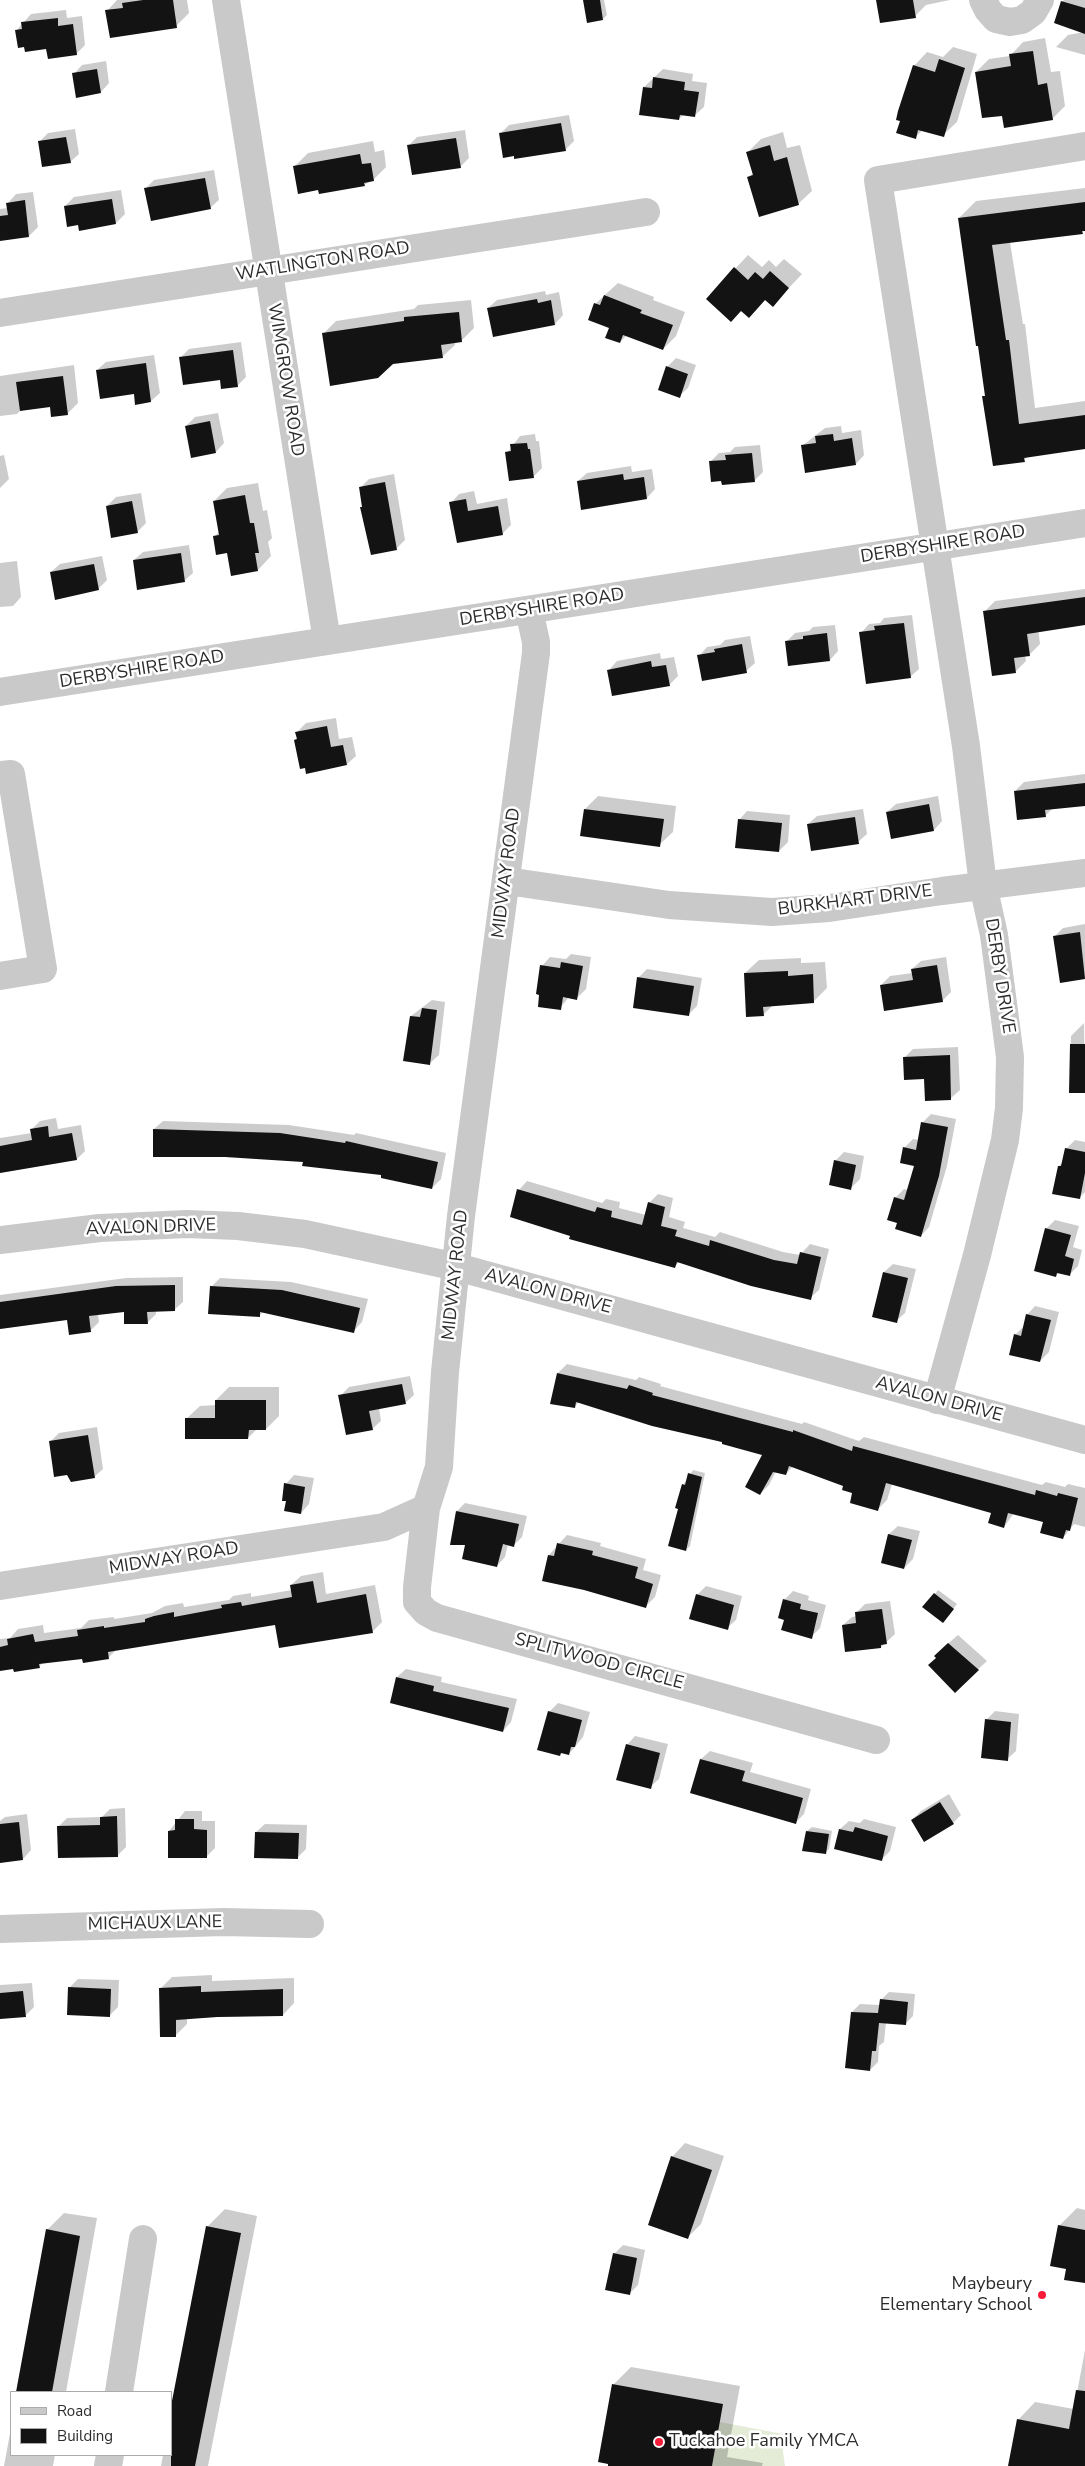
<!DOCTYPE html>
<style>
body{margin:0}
#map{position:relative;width:1085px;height:2466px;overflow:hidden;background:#fff;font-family:"Nunito Sans",sans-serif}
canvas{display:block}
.legend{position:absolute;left:10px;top:2391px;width:162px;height:65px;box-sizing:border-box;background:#fff;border:1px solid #ababab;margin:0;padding:6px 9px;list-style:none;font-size:15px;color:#2c2c2c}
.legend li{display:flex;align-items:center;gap:10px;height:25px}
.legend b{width:25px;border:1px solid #ababab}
</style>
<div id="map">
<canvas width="1085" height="2466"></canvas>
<ul class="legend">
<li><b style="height:6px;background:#c9c9c9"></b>Road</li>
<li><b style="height:14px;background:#131313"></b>Building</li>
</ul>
</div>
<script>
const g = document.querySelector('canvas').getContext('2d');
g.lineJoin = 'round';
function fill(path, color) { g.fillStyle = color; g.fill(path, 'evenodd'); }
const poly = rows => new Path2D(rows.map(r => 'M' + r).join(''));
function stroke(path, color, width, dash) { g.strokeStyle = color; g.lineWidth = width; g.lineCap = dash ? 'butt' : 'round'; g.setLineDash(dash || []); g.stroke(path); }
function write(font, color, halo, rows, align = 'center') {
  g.font = font + ' "Nunito Sans",sans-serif'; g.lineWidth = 5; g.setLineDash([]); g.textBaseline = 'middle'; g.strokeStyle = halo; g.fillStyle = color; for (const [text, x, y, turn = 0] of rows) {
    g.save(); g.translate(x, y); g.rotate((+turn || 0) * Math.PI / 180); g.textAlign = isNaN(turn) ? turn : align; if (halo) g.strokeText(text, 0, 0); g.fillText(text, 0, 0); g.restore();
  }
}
const green = poly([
 [720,2422,783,2434,782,2445,785,2466,712,2466]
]);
const shadow = poly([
 [117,0,187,0,189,13,176,26,107,11],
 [585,0,604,0,607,15,603,19],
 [877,0,950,0,926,5,915,16],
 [1064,0,1085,0,1085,55,1056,47,1068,35,1084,32,1062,2],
 [66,10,67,18,82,16,85,45,76,54,47,48,17,30,31,14],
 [1045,38,1051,72,1060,71,1065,106,1052,119,1003,114,976,72,989,59,1010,56,1023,42],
 [953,47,977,54,957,122,943,135,923,130,915,137,914,66,927,52,943,57],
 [106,61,109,83,101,92,74,74,82,65],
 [663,69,693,74,692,81,707,83,704,107,695,115,684,114,679,119,644,87],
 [569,115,574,141,565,150,500,134,509,125],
 [75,129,79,154,70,162,39,142,48,133],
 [465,130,469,158,460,167,408,146,417,137],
 [783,132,787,148,800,145,812,191,798,204,749,177,754,172,748,152,761,139],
 [373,141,375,152,384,150,386,167,373,180,364,185,319,189,295,166,308,153],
 [214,170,219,200,210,208,146,188,154,180],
 [1085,188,1085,230,1082,233,1010,242,1023,324,1025,324,1035,408,1085,401,1085,447,1028,456,1024,460,984,397,986,394,959,218,976,201],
 [121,190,125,214,116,223,80,229,79,223,65,206,74,197],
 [33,192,38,227,29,236,0,240,0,209,8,208,8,203,16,194],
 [748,255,762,267,769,260,776,267,784,259,802,274,773,305,766,299,749,317,741,310,707,299],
 [618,283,654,297,653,300,685,312,676,336,663,349,627,335,620,342,610,327,589,319,596,303],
 [545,291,546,295,559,292,563,315,555,324,488,308,497,300],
 [471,300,474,328,461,341,455,342,455,345,442,357,323,334,336,321,414,309,418,305],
 [241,342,246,377,237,386,180,358,189,349],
 [154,355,160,393,151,401,97,370,106,362],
 [676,358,696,365,688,388,679,396,667,367],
 [74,365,78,403,67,414,51,405,21,410,17,414,0,416,0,376],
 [218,413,224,443,216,452,186,426,195,417],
 [841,426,842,433,861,430,864,455,856,464,802,446,825,428],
 [535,434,536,441,539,441,542,468,533,477,507,453,520,436],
 [760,445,763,472,754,481,722,480,710,462,719,453,730,452,735,447],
 [4,455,9,479,0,488,0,456],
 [631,466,632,472,652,469,655,489,647,498,578,481,587,473],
 [394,474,405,540,397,548,361,508,363,505,360,488,369,479],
 [258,483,263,511,267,510,272,538,268,542,271,556,258,570,228,551,214,537,219,532,214,501,227,488],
 [474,491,477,504,507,498,511,525,503,533,458,542,451,503,459,494],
 [141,493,146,523,137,532,107,506,116,497],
 [189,545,193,573,184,581,134,560,143,552],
 [102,556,107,580,98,589,56,599,51,572,60,564],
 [17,561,21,597,13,606,0,607,0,563],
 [1085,589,1085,623,1038,629,1040,644,1030,654,1025,655,1026,661,1015,672,984,612,995,601],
 [912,615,919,669,910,677,861,633,869,624,880,623,884,618],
 [835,625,838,651,830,660,786,642,795,633,809,631,813,627],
 [750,636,755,663,746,671,699,656,707,647,720,645,725,640],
 [660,653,661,659,674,657,678,676,669,685,609,670,617,661],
 [336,718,339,739,352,737,356,756,347,764,295,740,298,737,297,732,306,723],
 [1085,774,1085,804,1053,808,1045,816,1015,791,1024,782],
 [598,796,676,806,673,832,659,845,585,809],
 [938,796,942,821,934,830,887,812,896,804],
 [863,809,867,834,858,842,808,824,817,816],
 [747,811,790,815,788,842,779,851,739,820],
 [1085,924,1085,978,1061,982,1055,936,1063,928],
 [571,954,591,957,586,989,577,998,569,997,560,1008,542,966,550,957,566,959],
 [946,957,951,992,942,1001,881,985,890,976,913,973,912,969,921,961],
 [801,958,801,963,825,962,827,988,814,1001,773,1005,763,1015,745,973,759,960],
 [647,969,702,978,697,1006,688,1015,638,978],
 [432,1000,445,1002,439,1055,430,1063,411,1016],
 [1084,1023,1085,1092,1070,1092,1071,1036],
 [958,1047,960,1090,951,1098,905,1057,913,1049],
 [931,1114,956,1119,947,1166,929,1227,921,1236,899,1222,895,1198,904,1189,908,1190,916,1165,904,1148,913,1139,919,1140,922,1123],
 [56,1118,58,1129,81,1125,85,1151,77,1159,0,1173,0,1138,32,1133,32,1129,40,1121],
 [163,1121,289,1125,354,1135,356,1133,446,1153,441,1179,432,1188,383,1174,304,1161,154,1129],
 [1075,1140,1085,1142,1085,1192,1080,1197,1059,1166,1063,1162,1066,1149],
 [844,1152,864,1156,860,1179,851,1188,835,1161],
 [527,1181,602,1203,606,1199,620,1202,619,1208,646,1215,649,1203,658,1194,673,1198,669,1217,685,1222,683,1228,715,1237,720,1232,783,1252,800,1255,810,1244,829,1249,819,1290,810,1298,680,1261,675,1266,571,1235,519,1190],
 [1055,1220,1079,1226,1073,1247,1082,1250,1078,1266,1069,1275,1059,1272,1056,1275,1046,1229],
 [893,1264,916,1269,905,1313,896,1321,884,1272],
 [183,1277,183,1302,174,1310,156,1311,156,1314,147,1323,125,1310,98,1314,99,1322,90,1331,68,1319,0,1329,0,1295,126,1278],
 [220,1278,291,1282,368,1299,362,1322,354,1331,264,1311,260,1315,211,1287],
 [1035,1306,1059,1312,1049,1352,1040,1361,1015,1335,1024,1326,1027,1315],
 [567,1364,636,1380,639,1377,661,1384,660,1386,802,1424,804,1422,859,1441,864,1437,1042,1485,1046,1482,1065,1487,1068,1484,1085,1488,1085,1527,1074,1524,1063,1538,1044,1521,1014,1513,1004,1527,993,1512,892,1484,887,1500,878,1509,844,1485,793,1466,786,1474,776,1471,769,1485,760,1494,764,1454,579,1402,574,1407,558,1373],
 [410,1376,414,1395,405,1403,379,1408,381,1421,372,1429,340,1396,349,1387],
 [229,1387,279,1387,279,1416,266,1429,257,1429,248,1438,186,1419,200,1406,216,1405,216,1400],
 [97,1427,103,1469,94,1477,51,1441,59,1433],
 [693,1470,705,1473,690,1546,686,1550,683,1485],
 [294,1475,314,1478,309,1504,301,1513,287,1500,286,1484],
 [465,1503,527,1516,522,1537,514,1545,508,1544,505,1557,497,1566,466,1544,457,1511],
 [898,1526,920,1531,913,1559,904,1568,882,1562,889,1534],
 [567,1535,601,1543,600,1546,646,1559,643,1570,661,1575,655,1597,646,1606,549,1555],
 [323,1572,326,1594,375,1585,382,1622,372,1632,276,1623,116,1650,108,1658,83,1657,43,1663,39,1666,0,1670,0,1639,10,1638,18,1629,43,1625,44,1633,81,1628,89,1620,114,1617,114,1619,152,1613,165,1606,183,1603,184,1607,229,1600,233,1596,251,1593,251,1597,292,1590,291,1585,301,1576],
 [706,1586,742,1596,736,1620,727,1628,697,1595],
 [938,1590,957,1604,947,1617,935,1594],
 [793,1591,809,1596,808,1600,826,1605,820,1628,811,1637,786,1619,784,1600],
 [890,1601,895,1634,881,1647,843,1625,852,1617,857,1616,857,1612,865,1604],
 [958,1635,987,1661,955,1691,937,1658,944,1647],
 [406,1669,442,1677,441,1682,517,1699,511,1722,503,1731,397,1677],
 [558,1703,590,1712,583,1737,569,1754,549,1712],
 [995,1711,1019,1714,1016,1751,1007,1759,986,1720],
 [635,1736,668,1744,659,1779,650,1787,627,1745],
 [710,1751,753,1763,750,1772,811,1789,804,1814,795,1823,692,1792,701,1759],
 [949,1794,961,1815,953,1823,912,1820,921,1811],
 [125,1808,126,1847,117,1856,59,1826,67,1818,102,1817,110,1809],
 [185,1811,202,1811,202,1821,215,1821,215,1848,206,1857,169,1831],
 [27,1814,31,1850,23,1859,0,1861,0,1821,5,1817],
 [864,1819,896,1827,890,1851,881,1860,840,1829,849,1821,860,1823],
 [265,1824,307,1825,306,1849,297,1858,256,1832],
 [812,1827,832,1831,829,1849,825,1853,807,1831],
 [212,1975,212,1981,294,1978,294,2003,283,2015,187,2018,187,2024,176,2035,160,1989,172,1977],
 [78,1979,119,1980,118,2007,109,2016,70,1987],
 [32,1983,34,2007,25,2016,0,2018,0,1985],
 [889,1992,915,1994,913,2016,905,2024,886,2022,884,2042,879,2046,878,2062,870,2070,852,2012,860,2004,880,2005,881,2000],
 [685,2143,724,2156,701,2224,688,2237,672,2157],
 [1077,2208,1085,2210,1085,2282,1068,2268,1059,2226],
 [225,2209,257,2216,208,2466,161,2466,163,2455,171,2455,207,2227],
 [64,2213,97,2218,66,2392,18,2392,47,2230],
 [623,2245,645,2250,638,2285,629,2294,614,2254],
 [1085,2350,1085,2466,1009,2466,1018,2420,1035,2402,1074,2409],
 [631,2367,740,2386,727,2457,763,2463,762,2466,609,2466,614,2384],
 [11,2428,11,2455,55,2455,53,2466,4,2466]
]);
const building = poly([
 [143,0,173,0,177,28,110,38,105,10,123,8,122,3],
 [583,0,600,0,603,20,587,23],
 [876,0,913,0,916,18,880,23],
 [1061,1,1085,8,1085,34,1054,23],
 [58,18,58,26,73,24,77,55,48,59,46,49,25,52,24,47,18,48,15,30,22,29,21,22],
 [1033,51,1038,85,1047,83,1053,120,1004,128,1002,116,982,118,975,72,1011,66,1009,54],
 [939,59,965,68,944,137,918,130,916,139,896,133,900,121,896,120,898,111,913,65,935,72],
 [97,69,101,93,76,98,72,73],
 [653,77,685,82,684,90,699,92,695,117,680,115,679,120,639,115,643,87,652,88],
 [561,123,566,151,514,159,514,156,503,158,499,133],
 [66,137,71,163,42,167,38,141],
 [456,138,461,168,412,175,407,145],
 [770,145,774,161,787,157,799,205,759,217,747,177,753,175,746,152],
 [360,154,362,164,371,163,374,181,364,183,365,186,319,194,318,190,298,194,293,166],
 [205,178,211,209,151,221,144,188],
 [112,199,116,224,79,231,78,225,67,227,64,206],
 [25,200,29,237,0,241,0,216,8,215,6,203],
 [1085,202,1085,231,1082,231,1083,234,992,245,1006,340,1009,340,1019,424,1085,415,1085,449,1024,458,1025,462,993,466,982,396,985,396,978,346,976,346,958,218],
 [734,267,748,280,755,272,763,279,770,271,789,288,773,307,765,300,749,318,741,311,731,322,706,299],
 [604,295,642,310,640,313,673,325,663,350,623,335,620,343,605,338,609,328,588,320,594,303,600,305],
 [537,299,538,303,551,300,555,325,493,337,487,308],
 [459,312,462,342,441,345,443,358,393,364,378,378,330,386,322,333,404,321,404,317],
 [233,350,238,387,221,389,220,380,183,385,179,357],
 [146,363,151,402,135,405,134,394,100,399,96,370],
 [666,366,688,374,680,398,658,390],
 [63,376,68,415,51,417,50,407,20,411,16,382],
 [210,421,216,453,191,458,185,426],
 [833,434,834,441,852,438,856,465,805,473,801,445,816,443,815,436],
 [527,443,528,449,530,449,534,478,509,481,505,452,511,451,510,444],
 [752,453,755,482,722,485,721,481,711,482,709,461,726,460,725,455],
 [623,474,624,480,644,477,647,499,581,510,577,481],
 [385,482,397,550,371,555,360,507,362,507,359,487],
 [245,495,250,523,254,523,259,553,255,553,258,571,231,576,227,553,216,555,213,536,219,535,213,501],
 [466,499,468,511,498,506,503,535,457,543,449,502],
 [132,501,138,533,111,538,106,506],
 [181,553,185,582,137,590,133,560],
 [94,564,99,590,55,600,50,572],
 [1085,597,1085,625,1027,634,1030,656,1014,658,1016,673,992,676,983,611],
 [904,623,911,678,866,684,859,632,875,630,874,626],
 [827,633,830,661,788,666,785,641,803,639,803,636],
 [742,644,747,673,702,681,697,655,715,652,714,649],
 [651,661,652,667,666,665,670,686,612,696,607,670],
 [327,726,331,747,343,745,347,765,306,774,305,768,300,769,294,740,297,739,295,732],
 [1085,783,1085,806,1045,810,1046,817,1017,820,1014,791],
 [929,804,934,831,891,839,886,812],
 [584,809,664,819,660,847,580,836],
 [855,817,859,844,811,851,807,824],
 [738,819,782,823,779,852,735,848],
 [1080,932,1085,979,1060,983,1053,936],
 [561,962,583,966,577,1000,563,997,561,1010,538,1007,539,995,536,994,540,965,560,968],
 [937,965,943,1002,884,1011,880,985,913,980,911,969],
 [788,971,788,976,813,974,814,1003,763,1007,764,1016,746,1017,744,973],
 [637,977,694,986,689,1016,633,1008],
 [422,1008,437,1010,430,1065,403,1061,410,1016,420,1017],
 [1070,1044,1085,1044,1085,1093,1069,1093],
 [950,1055,951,1100,925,1101,924,1079,904,1080,903,1057],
 [921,1122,948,1127,939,1176,921,1237,895,1229,897,1223,887,1220,894,1197,904,1200,914,1166,900,1163,903,1147,916,1150],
 [48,1126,49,1137,72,1133,77,1160,0,1173,0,1146,32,1140,30,1129],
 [153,1129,280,1133,345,1143,346,1141,438,1162,432,1189,381,1178,381,1175,302,1166,303,1162,225,1157,153,1157],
 [1065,1148,1085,1152,1085,1173,1080,1199,1052,1194,1058,1166,1061,1166],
 [834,1160,856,1165,851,1190,829,1185],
 [517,1189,595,1212,597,1207,612,1211,611,1217,642,1225,648,1202,665,1207,661,1226,677,1230,675,1236,709,1246,710,1240,774,1260,797,1264,800,1252,821,1257,811,1300,751,1286,677,1262,675,1268,569,1239,570,1236,510,1217],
 [1045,1228,1071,1235,1065,1256,1074,1259,1070,1276,1057,1273,1056,1277,1034,1271],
 [883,1272,908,1278,897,1323,872,1317],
 [175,1285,175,1311,147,1312,148,1324,124,1324,124,1312,89,1316,91,1332,69,1335,67,1320,0,1329,0,1302,116,1286],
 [210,1286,282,1290,360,1308,354,1333,260,1312,260,1317,208,1314],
 [1026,1314,1051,1320,1040,1362,1009,1355,1014,1334,1021,1336],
 [557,1373,627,1389,629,1385,653,1393,652,1395,793,1432,793,1430,852,1451,853,1446,1035,1495,1036,1490,1057,1496,1058,1493,1078,1498,1070,1531,1066,1530,1063,1539,1040,1533,1043,1522,1008,1513,1004,1528,988,1523,991,1513,886,1483,878,1511,850,1503,852,1493,842,1490,843,1486,789,1466,786,1475,773,1472,760,1495,745,1487,762,1455,722,1444,722,1442,652,1426,576,1402,575,1408,550,1404],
 [402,1384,406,1404,369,1411,373,1430,346,1435,338,1395],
 [215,1400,266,1400,266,1430,249,1430,248,1439,185,1439,185,1418,215,1418],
 [88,1435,95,1478,71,1482,67,1475,54,1477,49,1441],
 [688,1473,702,1477,686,1551,668,1546,678,1509,675,1508,682,1484,685,1485],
 [284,1483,305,1487,301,1514,284,1511,286,1501,282,1501],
 [456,1511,519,1524,514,1547,503,1544,497,1567,462,1559,465,1545,450,1545],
 [888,1534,912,1540,904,1569,881,1563],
 [557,1543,593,1551,592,1555,638,1567,635,1578,653,1584,646,1608,584,1590,542,1581,548,1555,554,1556],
 [313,1581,317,1603,366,1594,373,1633,279,1648,275,1625,108,1652,109,1659,83,1663,82,1659,39,1664,40,1668,14,1672,13,1669,0,1671,0,1647,8,1645,7,1639,33,1634,35,1642,78,1636,77,1630,104,1626,104,1628,145,1622,145,1619,154,1616,174,1612,174,1617,222,1608,221,1605,241,1602,242,1606,292,1597,290,1585],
 [934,1593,954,1609,943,1623,922,1607],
 [696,1594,734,1605,728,1630,689,1619],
 [783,1599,801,1604,800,1609,818,1613,812,1639,781,1630,784,1620,778,1618],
 [882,1609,887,1644,881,1645,881,1648,845,1652,842,1625,856,1623,855,1612],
 [948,1643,979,1670,955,1693,928,1665,936,1658,934,1656],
 [396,1677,434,1686,433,1691,509,1708,503,1732,390,1703],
 [548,1711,582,1720,575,1747,571,1747,569,1755,561,1753,560,1756,537,1750],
 [985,1719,1011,1722,1008,1761,981,1758],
 [626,1744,660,1753,651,1789,616,1780],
 [700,1759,745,1771,742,1781,803,1798,796,1824,690,1793],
 [940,1802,954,1824,924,1842,911,1820],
 [117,1816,118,1857,58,1858,57,1826,100,1825,100,1817],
 [175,1819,194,1819,194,1829,207,1830,207,1858,168,1858,168,1831,175,1830],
 [19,1822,23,1860,0,1863,0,1824],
 [855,1827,888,1836,882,1861,834,1849,839,1829,853,1832],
 [806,1831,829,1834,826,1854,802,1851],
 [255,1832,299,1833,298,1859,254,1858],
 [201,1986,201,1992,283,1989,283,2016,217,2017,176,2020,176,2037,160,2037,159,1988],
 [68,1987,111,1989,110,2017,67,2015],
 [23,1991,26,2017,0,2019,0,1993],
 [880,1999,908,2002,906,2025,879,2023,876,2051,872,2051,870,2071,845,2068,851,2012,878,2013],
 [671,2156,712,2170,688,2239,648,2225],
 [1058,2225,1085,2230,1085,2283,1064,2280,1066,2269,1050,2266],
 [206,2226,241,2233,195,2466,171,2466,171,2406],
 [46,2229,80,2236,52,2392,16,2392],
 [613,2253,637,2258,630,2295,605,2290],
 [612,2384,723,2404,712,2466,608,2466,608,2464,598,2462],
 [1076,2390,1085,2391,1085,2466,1008,2466,1017,2419,1069,2429]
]);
const minor = poly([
 [226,0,327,641],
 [983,0,988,10,996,19,1010,22,1022,20,1033,12,1040,0],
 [0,313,646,212],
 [529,610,536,642,536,653,461,1216,445,1372,439,1467,426,1508,417,1587,417,1602,426,1612,437,1618,876,1740],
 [0,692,1085,523],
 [0,775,11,774,43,969,0,976],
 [507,881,669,905,772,912,829,908,942,891,1085,873],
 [0,1240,100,1228,187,1224,238,1226,305,1234,457,1267,1085,1440],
 [937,1400,977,1255,1005,1140,1009,1108,1010,1057,994,935,983,885,966,746,878,180,1085,146],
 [0,1586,384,1527,426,1508],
 [0,1929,223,1922,310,1924],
 [119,2392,143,2239],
 [108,2466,110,2455]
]);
const markers = [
 [1042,2295,5,"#f61c3a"],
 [659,2442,5,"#f61c3a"]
];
const streetNames = [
 ["WATLINGTON ROAD",323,262,-9],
 ["WIMGROW ROAD",285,380,81],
 ["DERBYSHIRE ROAD",943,545,-9],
 ["DERBYSHIRE ROAD",542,608,-9],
 ["DERBYSHIRE ROAD",142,670,-9],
 ["MIDWAY ROAD",507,873,-83],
 ["BURKHART DRIVE",855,901,-7],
 ["DERBY DRIVE",999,976,81],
 ["AVALON DRIVE",151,1228,-2],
 ["MIDWAY ROAD",456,1275,-84],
 ["AVALON DRIVE",548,1292,15],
 ["AVALON DRIVE",939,1400,15],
 ["MIDWAY ROAD",174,1559,-9],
 ["SPLITWOOD CIRCLE",599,1662,15],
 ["MICHAUX LANE",155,1924,-1]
];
const poiNames = [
 ["Maybeury",1032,2285],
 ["Elementary School",1032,2306],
 ["Tuckahoe Family YMCA",669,2442,"left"]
];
fill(green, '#e4ecd8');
fill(shadow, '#0003');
fill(building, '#131313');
stroke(minor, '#c9c9c9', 28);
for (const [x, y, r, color] of markers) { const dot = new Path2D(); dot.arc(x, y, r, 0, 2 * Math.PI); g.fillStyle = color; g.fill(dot); stroke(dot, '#fff', 2); }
write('18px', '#2c2c2c', '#fff', streetNames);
write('18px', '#2c2c2c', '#fff', poiNames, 'right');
</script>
